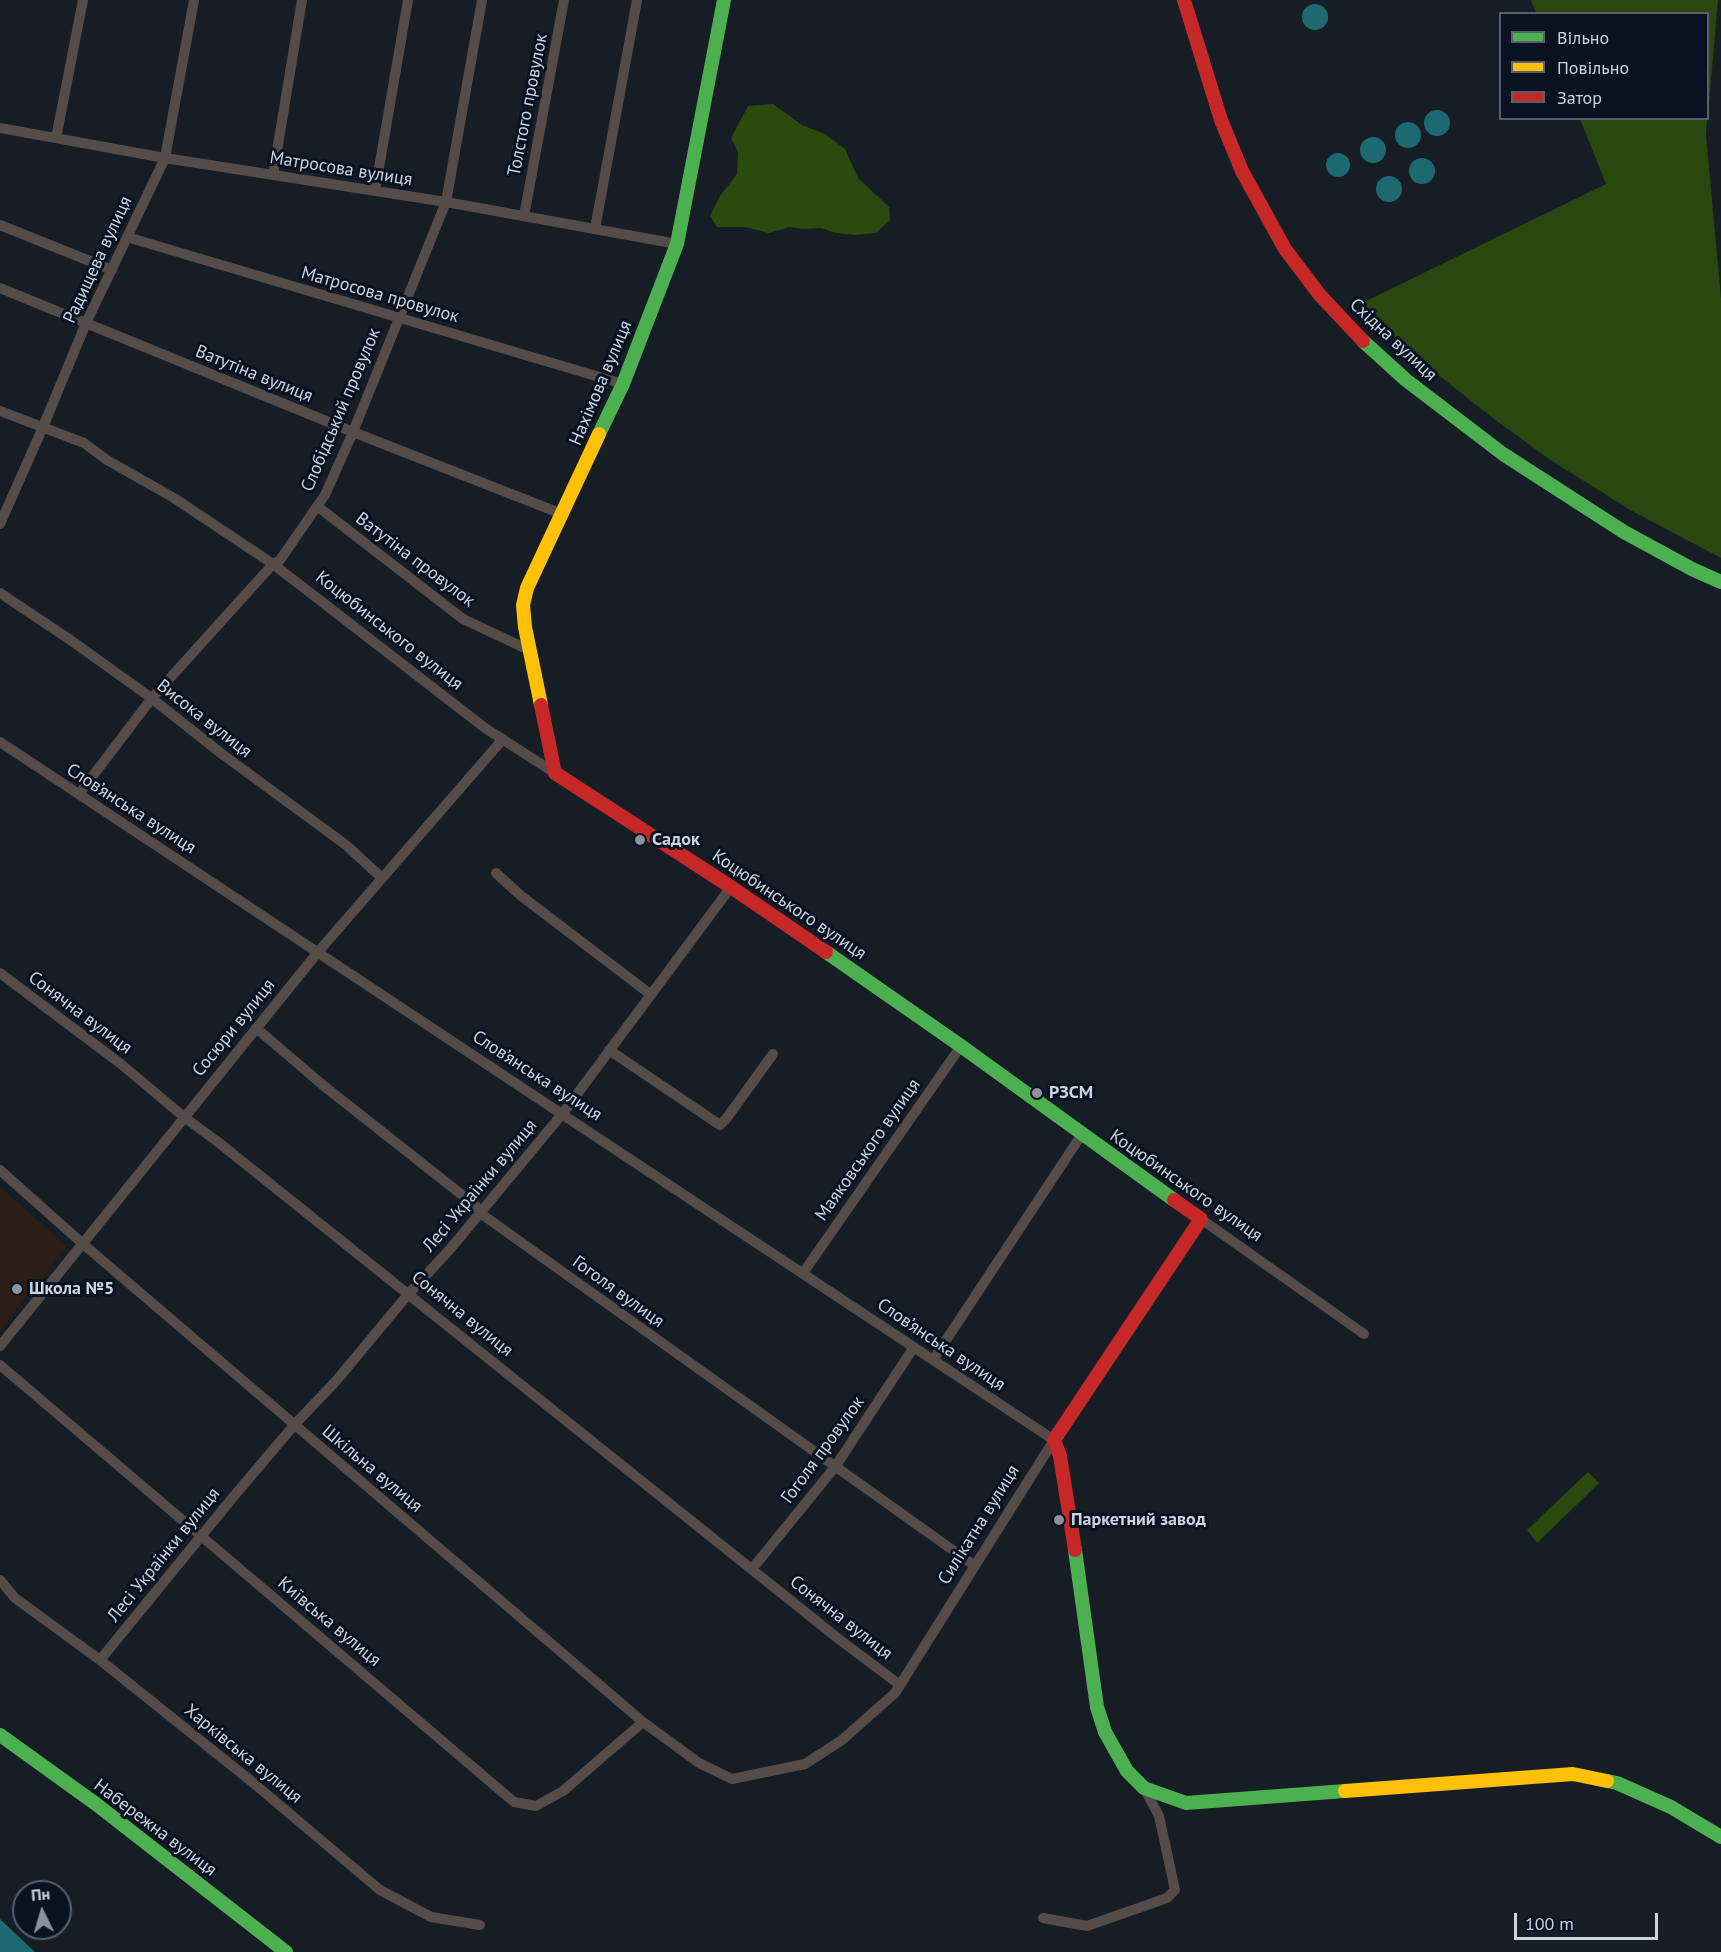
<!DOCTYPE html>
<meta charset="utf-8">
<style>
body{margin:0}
#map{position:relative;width:1721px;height:1952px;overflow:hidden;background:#171d25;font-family:"PT Sans",sans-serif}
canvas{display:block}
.legend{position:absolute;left:1499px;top:12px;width:210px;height:108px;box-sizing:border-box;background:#091221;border:2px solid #575f6c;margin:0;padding:8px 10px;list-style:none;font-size:18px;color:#cbd3dd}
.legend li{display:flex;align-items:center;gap:12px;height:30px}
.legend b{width:30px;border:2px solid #575f6c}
.north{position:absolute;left:12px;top:1880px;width:60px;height:60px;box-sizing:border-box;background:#091221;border:2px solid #575f6c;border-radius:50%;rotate:355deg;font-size:16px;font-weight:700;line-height:24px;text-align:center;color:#cbd3dd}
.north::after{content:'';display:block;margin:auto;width:21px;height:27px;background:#8c939d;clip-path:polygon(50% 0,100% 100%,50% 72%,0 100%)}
.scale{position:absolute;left:1514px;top:1913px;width:144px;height:27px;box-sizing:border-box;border:3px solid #cbd3dd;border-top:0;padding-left:8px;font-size:18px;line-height:21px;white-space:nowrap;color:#cbd3dd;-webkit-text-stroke:4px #091221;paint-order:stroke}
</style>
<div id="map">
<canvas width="1721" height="1952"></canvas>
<ul class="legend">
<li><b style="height:8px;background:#4caf50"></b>Вільно</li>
<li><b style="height:8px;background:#ffc107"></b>Повільно</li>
<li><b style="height:8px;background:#c62828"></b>Затор</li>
</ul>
<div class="north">Пн</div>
<div class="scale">100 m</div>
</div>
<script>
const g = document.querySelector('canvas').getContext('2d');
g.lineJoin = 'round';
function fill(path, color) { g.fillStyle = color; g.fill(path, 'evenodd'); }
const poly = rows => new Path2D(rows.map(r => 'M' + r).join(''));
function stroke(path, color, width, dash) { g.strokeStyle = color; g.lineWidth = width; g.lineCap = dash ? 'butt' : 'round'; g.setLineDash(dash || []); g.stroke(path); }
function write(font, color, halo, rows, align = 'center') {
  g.font = font + ' "PT Sans",sans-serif'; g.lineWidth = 6; g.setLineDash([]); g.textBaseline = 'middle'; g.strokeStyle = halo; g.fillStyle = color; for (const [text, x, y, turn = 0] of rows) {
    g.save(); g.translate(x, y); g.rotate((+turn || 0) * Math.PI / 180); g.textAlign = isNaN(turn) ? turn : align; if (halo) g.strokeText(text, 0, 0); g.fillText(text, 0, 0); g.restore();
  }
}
const education = poly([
 [0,1187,67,1246,0,1331]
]);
const green = poly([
 [1531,0,1718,0,1708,114,1708,14,1536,13],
 [1580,119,1707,119,1706,135,1721,298,1721,558,1632,511,1552,461,1494,419,1417,358,1360,304,1606,184]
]);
const forest = poly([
 [773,104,802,125,825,134,845,149,858,178,889,207,890,220,876,233,855,235,836,233,821,228,803,229,790,227,769,233,745,227,717,227,710,216,720,196,737,174,738,152,731,138,748,106],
 [1588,1472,1599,1483,1537,1543,1527,1530]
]);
const water = poly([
 '1302 17a13 13 0 1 1 26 0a13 13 0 1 1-26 0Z',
 '1424 123a13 13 0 1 1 26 0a13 13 0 1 1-26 0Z',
 '1395 135a13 13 0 1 1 26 0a13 13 0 1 1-26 0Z',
 '1360 150a13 13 0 1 1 26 0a13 13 0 1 1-26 0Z',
 '1326 165a12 12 0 1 1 24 0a12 12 0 1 1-24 0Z',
 '1409 171a13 13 0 1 1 26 0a13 13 0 1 1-26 0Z',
 '1376 189a13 13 0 1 1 26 0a13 13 0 1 1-26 0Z',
 [0,1919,35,1952,0,1952]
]);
const street = poly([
 [0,128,165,158,446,202,677,244],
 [56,138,83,0],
 [273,175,302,0],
 [375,191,408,0],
 [524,216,564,0],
 [0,225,112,270],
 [595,229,637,0],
 [127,237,623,384],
 [0,288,353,432,562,514],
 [0,411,84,443,107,460,174,498,273,564,485,728,555,773],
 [317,506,463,619,529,650],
 [0,524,43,427,86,323,165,158,194,0],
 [0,593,69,639,150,697,222,754,346,845,382,878],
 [0,742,1054,1440,895,1693,842,1740,805,1764,732,1779,699,1763,643,1722,83,1244,0,1170],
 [79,794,152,698,273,564,280,560,325,495,353,432,446,202,482,0],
 [496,873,520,895,650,994],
 [0,973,121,1064,184,1117,218,1142,840,1640,900,1685],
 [256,1028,324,1086,476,1206,480,1213,975,1566],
 [609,1050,720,1125,726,1119,773,1054],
 [1201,1219,1364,1334],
 [803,1273,961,1046],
 [0,1346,318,952,503,739],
 [933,1360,1082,1134],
 [0,1365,514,1802,536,1806,563,1791,643,1722],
 [752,1569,835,1467,914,1347],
 [0,1580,15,1598,100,1660,251,1781,380,1890,431,1917,480,1925],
 [100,1660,234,1496,295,1424,336,1381,405,1298,451,1248,563,1113,731,887],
 [1043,1918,1087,1926,1167,1898,1175,1890,1159,1816,1144,1788]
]);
const fast = poly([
 [1363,341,1406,380,1503,454,1624,532,1692,569,1721,582],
 [599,434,623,384,677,244,724,0],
 [826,952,961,1046,1174,1200],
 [1075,1550,1097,1707,1105,1732,1127,1771,1144,1788,1186,1803,1345,1791],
 [0,1735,96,1804,286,1952],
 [1607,1781,1617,1783,1671,1807,1721,1837]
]);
const slow = poly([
 [541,705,525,627,523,605,527,588,599,434],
 [1345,1791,1573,1774,1607,1781]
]);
const jam = poly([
 [1184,0,1221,120,1242,171,1285,249,1319,294,1363,341],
 [541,705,555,773,731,887,826,952],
 [1075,1550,1060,1456,1054,1440,1201,1219,1174,1200]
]);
const markers = [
 [640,840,6,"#8c939d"],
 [1037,1093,6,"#8c939d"],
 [17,1289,6,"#8c939d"],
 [1059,1520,6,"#8c939d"]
];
const streetNames = [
 ["Толстого провулок",528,105,-79],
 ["Матросова вулиця",341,169,9],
 ["Радищева вулиця",98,260,-65],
 ["Матросова провулок",380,295,16],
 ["Східна вулиця",1393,340,43],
 ["Ватутіна вулиця",254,374,22],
 ["Нахімова вулиця",601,383,-67],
 ["Слобідський провулок",341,410,-67],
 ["Ватутіна провулок",415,560,37],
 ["Коцюбинського вулиця",389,631,38],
 ["Висока вулиця",204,719,38],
 ["Слов’янська вулиця",131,809,33],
 ["Коцюбинського вулиця",789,905,34],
 ["Сонячна вулиця",80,1013,37],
 ["Сосюри вулиця",234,1028,-51],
 ["Слов’янська вулиця",537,1076,33],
 ["Маяковського вулиця",868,1150,-55],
 ["Лесі Українки вулиця",480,1186,-50],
 ["Коцюбинського вулиця",1186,1186,35],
 ["Гоголя вулиця",618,1292,36],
 ["Сонячна вулиця",462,1314,39],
 ["Слов’янська вулиця",941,1345,34],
 ["Гоголя провулок",823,1450,-54],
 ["Шкільна вулиця",372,1469,40],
 ["Силікатна вулиця",979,1525,-58],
 ["Лесі Українки вулиця",164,1555,-51],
 ["Сонячна вулиця",841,1618,38],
 ["Київська вулиця",329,1622,40],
 ["Харківська вулиця",243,1754,39],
 ["Набережна вулиця",155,1828,37]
];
const poiNames = [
 ["Садок",652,840],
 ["РЗСМ",1049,1093],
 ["Школа №5",29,1289],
 ["Паркетний завод",1071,1520]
];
fill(education, '#2b1e17');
fill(green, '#2a470f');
fill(forest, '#2b4a0e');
fill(water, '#1c6971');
stroke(street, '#554c4a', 10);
stroke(fast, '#4caf50', 14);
stroke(slow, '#ffc107', 14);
stroke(jam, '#c62828', 14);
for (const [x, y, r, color] of markers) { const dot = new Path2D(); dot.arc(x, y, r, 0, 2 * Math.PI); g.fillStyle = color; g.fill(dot); stroke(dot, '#091221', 2); }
write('18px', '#cbd3dd', '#091221', streetNames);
write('bold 18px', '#cbd3dd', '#091221', poiNames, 'left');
</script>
